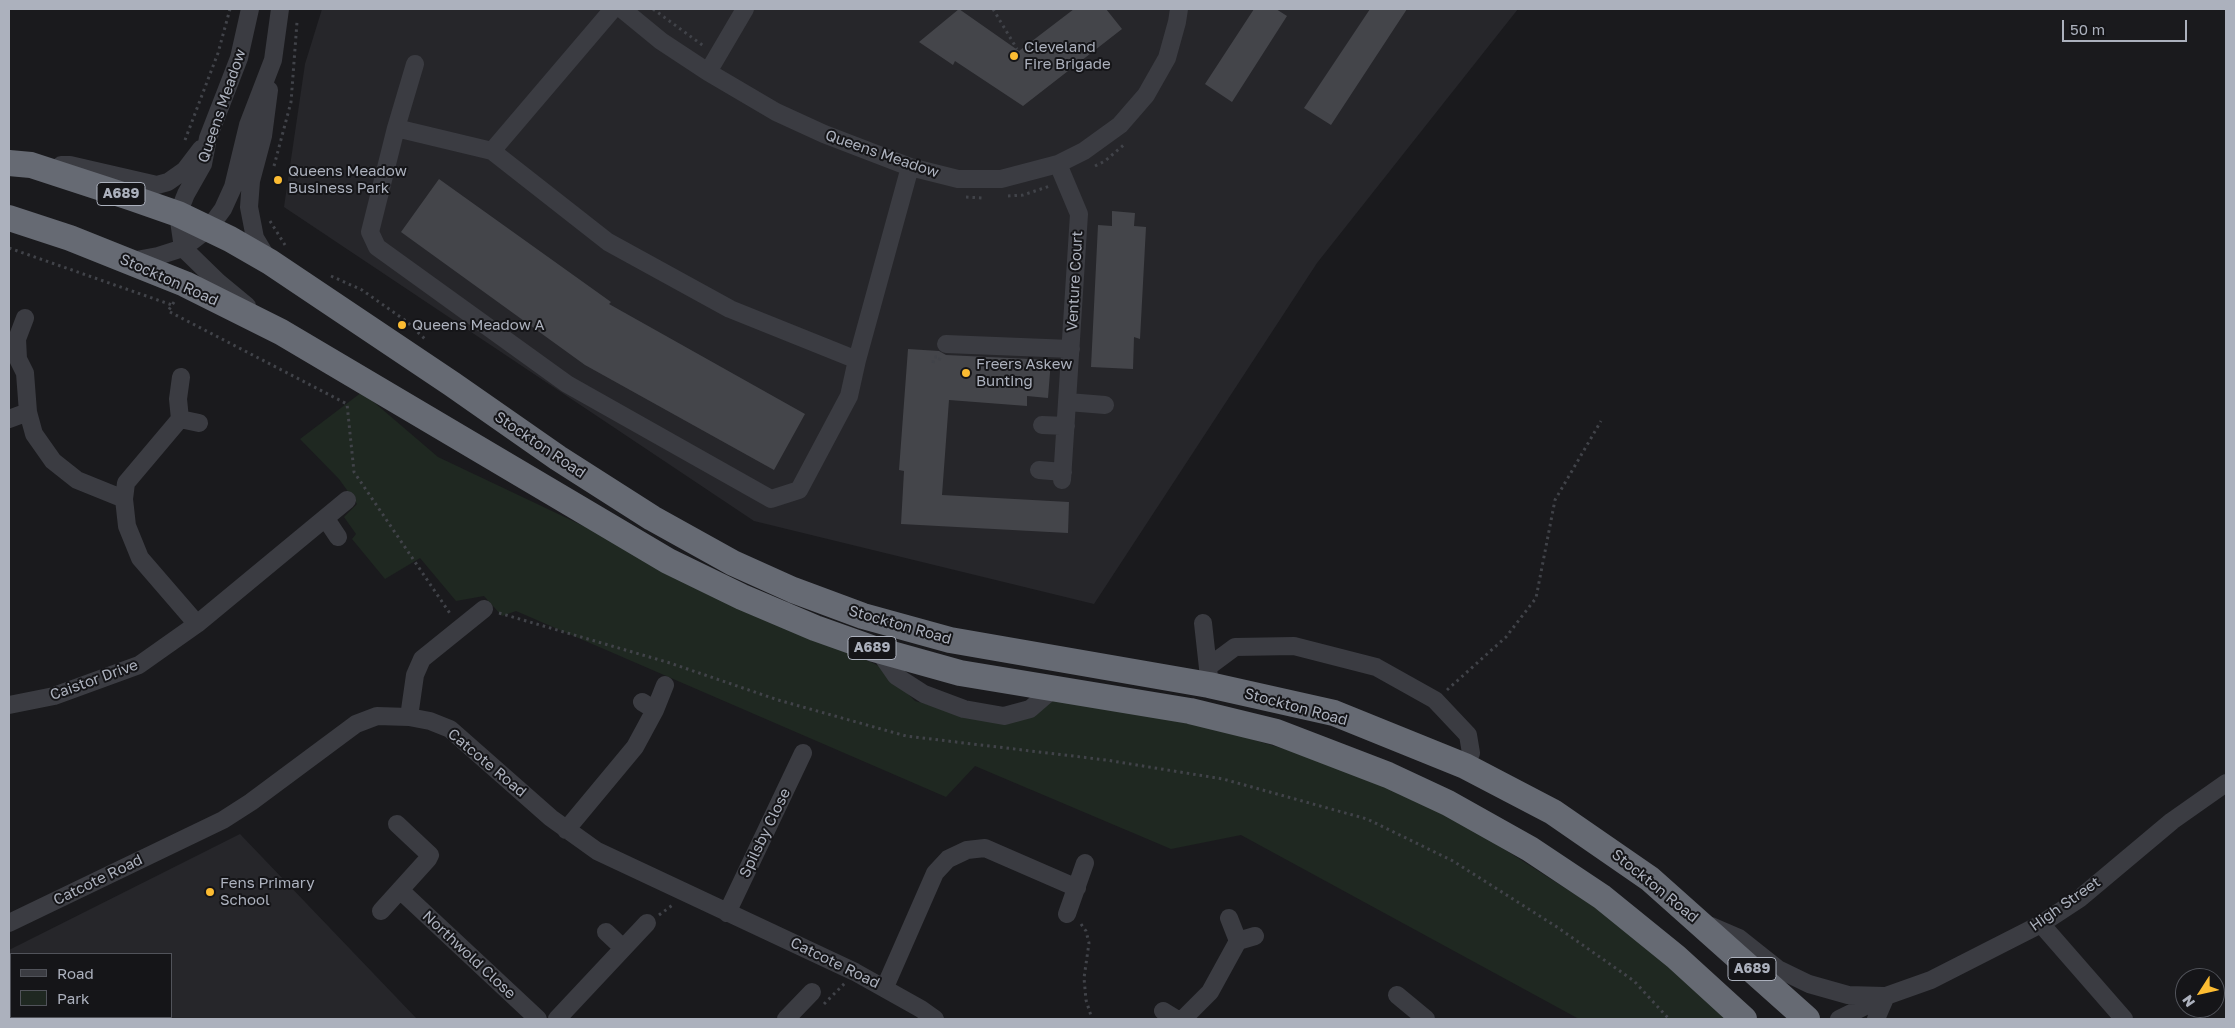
<!DOCTYPE html>
<style>
body{margin:0}
#map{position:relative;width:2235px;height:1028px;overflow:hidden;background:#1a1a1d;font-family:"Golos Text",sans-serif}
canvas{display:block}
.frame{position:absolute;inset:0;border:10px solid #acb1bd;pointer-events:none}
.legend{position:absolute;left:10px;top:953px;width:162px;height:65px;box-sizing:border-box;background:#151518;border:1px solid #51535a;margin:0;padding:6px 9px;list-style:none;font-size:15px;color:#acb1bd}
.legend li{display:flex;align-items:center;gap:10px;height:25px}
.legend b{width:25px;border:1px solid #51535a}
.north{position:absolute;left:2175px;top:968px;width:50px;height:50px;box-sizing:border-box;background:#151518;border:1px solid #51535a;border-radius:50%;rotate:235deg;font-size:14px;font-weight:700;line-height:20px;text-align:center;color:#acb1bd}
.north::after{content:'';display:block;margin:auto;width:18px;height:22px;background:#fcbc32;clip-path:polygon(50% 0,100% 100%,50% 72%,0 100%)}
.scale{position:absolute;left:2062px;top:20px;width:125px;height:22px;box-sizing:border-box;border:2px solid #acb1bd;border-top:0;padding-left:6px;font-size:15px;line-height:18px;white-space:nowrap;color:#acb1bd;-webkit-text-stroke:4px #151518;paint-order:stroke}
</style>
<div id="map">
<canvas width="2235" height="1028"></canvas>
<div class="frame"></div>
<ul class="legend">
<li><b style="height:6px;background:#3b3c42"></b>Road</li>
<li><b style="height:14px;background:#1f2821"></b>Park</li>
</ul>
<div class="north">N</div>
<div class="scale">50 m</div>
</div>
<script>
const g = document.querySelector('canvas').getContext('2d');
g.lineJoin = 'round';
function fill(path, color) { g.fillStyle = color; g.fill(path, 'evenodd'); }
const poly = rows => new Path2D(rows.map(r => 'M' + r).join(''));
function stroke(path, color, width, dash) { g.strokeStyle = color; g.lineWidth = width; g.lineCap = dash ? 'butt' : 'round'; g.setLineDash(dash || []); g.stroke(path); }
function write(font, color, halo, rows, align = 'center') {
  g.font = font + ' "Golos Text",sans-serif'; g.lineWidth = 4; g.setLineDash([]); g.textBaseline = 'middle'; g.strokeStyle = halo; g.fillStyle = color; for (const [text, x, y, turn = 0] of rows) {
    g.save(); g.translate(x, y); g.rotate((+turn || 0) * Math.PI / 180); g.textAlign = isNaN(turn) ? turn : align; if (halo) g.strokeText(text, 0, 0); g.fillText(text, 0, 0); g.restore();
  }
}
const built = poly([
 [322,9,1518,9,1317,263,1094,604,754,521,284,207,305,64],
 [240,834,417,1019,9,1019,9,950],
 [11,954,171,954,171,1017,11,1017]
]);
const green = poly([
 [362,392,438,457,881,667,915,701,995,723,1055,697,1220,730,1346,767,1460,821,1623,925,1728,1019,1579,1019,1241,835,1171,849,975,766,946,797,516,611,502,616,484,596,456,601,420,558,385,579,352,539,356,534,344,517,357,504,339,479,300,439]
]);
const building = poly([
 [959,9,1019,51,1074,9,1106,9,1122,29,1023,106,955,61,953,65,919,42],
 [1254,9,1276,9,1287,16,1232,102,1205,84],
 [1370,9,1407,9,1331,125,1304,108],
 [439,179,611,302,609,304,805,414,774,470,585,365,401,232],
 [1112,211,1135,213,1134,226,1146,227,1140,339,1134,337,1133,369,1091,367,1098,225,1112,226],
 [908,349,939,351,946,355,1051,360,1048,398,1027,396,1027,406,949,400,942,495,1069,502,1068,533,901,524,904,471,899,470]
]);
const path = poly([
 [653,9,705,47],
 [993,9,1017,49],
 [185,140,218,53,230,9],
 [274,166,291,102,297,22],
 [1095,166,1105,161,1126,143],
 [1008,196,1023,195,1050,186],
 [966,197,982,198],
 [270,221,285,245],
 [9,248,172,305],
 [331,276,362,290,406,321,425,339],
 [174,302,168,311,347,404,354,472,451,615],
 [933,363,934,357,940,357,939,362],
 [499,613,670,663,778,700,906,736,1106,760,1223,779,1367,819,1453,861,1557,927,1634,981,1669,1019],
 [1447,690,1506,637,1536,598,1555,500,1601,421],
 [659,915,674,904],
 [1081,924,1086,931,1089,943,1084,978,1086,1000,1092,1019],
 [824,1004,845,983]
]);
const minor = poly([
 [622,9,661,41,708,72,776,112,824,134,910,167,958,179,1001,179,1058,164,1084,151,1120,125,1146,95,1167,58,1177,22,1179,9],
 [415,64,396,128,370,232,377,247,567,384,771,499,799,490,849,396,857,360,910,167],
 [708,72,745,9],
 [396,128,492,151,608,242,730,309,857,360],
 [492,151,613,9],
 [1058,164,1079,214,1062,480],
 [61,165,70,165,157,185,168,182,185,170,201,149],
 [267,258,255,238,249,207,251,181,263,136,269,90],
 [131,261,158,256,183,248,209,228,223,209,233,187,248,125,273,60,280,9],
 [247,306,218,282,183,248,178,214,186,194,203,164,208,138,239,58,250,9],
 [25,318,17,339,18,359,25,373,28,412,34,434,53,461,77,480,124,499],
 [946,344,1071,349],
 [181,377,178,399,180,419,199,423],
 [1068,402,1105,405],
 [9,419,28,412],
 [180,419,126,483,124,499,127,526,140,558,197,624],
 [1042,425,1066,426],
 [1039,470,1063,472],
 [326,519,338,537],
 [1203,623,1209,677],
 [878,650,896,676,924,694,964,709,1004,716,1030,709,1052,690],
 [1208,667,1235,647,1294,646,1376,667,1435,700,1468,735,1471,753,1465,766],
 [642,702,655,710],
 [9,705,54,696,139,665,197,624,347,500],
 [409,717,415,675,422,659,484,609],
 [566,830,635,747,655,710,665,685],
 [400,890,538,1019],
 [381,911,428,859,430,855,397,824],
 [727,913,803,753],
 [1067,914,1085,863],
 [9,923,223,820,251,802,356,724,377,716,409,717,430,721,450,729,551,818,597,851,855,972,921,1009,935,1019],
 [2041,924,2124,1019],
 [1711,926,1739,938,1778,969,1809,984,1848,995,1884,996],
 [606,932,623,948],
 [1238,941,1255,936],
 [885,987,935,873,948,859,967,850,985,848,1077,888],
 [1397,995,1426,1019],
 [1163,1011,1176,1019],
 [557,1019,647,923],
 [786,1019,812,992],
 [1183,1019,1210,992,1238,941,1229,918],
 [1839,1019,1886,996,1931,980,2041,924,2079,899,2172,821,2226,783],
 [1876,1019,1886,996]
]);
const highway = poly([
 [9,163,31,165,132,198,178,214,230,239,270,262,452,384,558,458,652,518,733,563,793,590,863,616,950,640,1209,685,1334,713,1465,766,1553,812,1650,879,1807,1019],
 [9,218,70,238,185,284,281,332,668,561,742,597,815,628,874,649,960,673,1190,711,1276,732,1388,775,1448,803,1530,849,1602,897,1676,957,1744,1019]
]);
const markers = [
 [1014,56,5,"#fcbc32"],
 [278,180,5,"#fcbc32"],
 [402,325,5,"#fcbc32"],
 [966,373,5,"#fcbc32"],
 [210,892,5,"#fcbc32"]
];
const shields = [
 [121,194,48],
 [872,648,48],
 [1752,969,48]
];
const shieldNames = [
 ["A689",121,194],
 ["A689",872,648],
 ["A689",1752,969]
];
const poiNames = [
 ["Cleveland",1024,47],
 ["Fire Brigade",1024,64],
 ["Queens Meadow",288,171],
 ["Business Park",288,188],
 ["Queens Meadow A",412,325],
 ["Freers Askew",976,364],
 ["Bunting",976,381],
 ["Fens Primary",220,883],
 ["School",220,900]
];
const streetNames = [
 ["Queens Meadow",222,106,-71],
 ["Queens Meadow",882,154,19],
 ["Stockton Road",169,280,24],
 ["Venture Court",1075,281,-87],
 ["Stockton Road",540,445,34],
 ["Stockton Road",900,625,16],
 ["Caistor Drive",94,680,-20],
 ["Stockton Road",1296,707,15],
 ["Catcote Road",487,763,40],
 ["Spilsby Close",765,833,-64],
 ["Catcote Road",98,880,-26],
 ["Stockton Road",1655,886,39],
 ["High Street",2065,904,-35],
 ["Northwold Close",469,955,43],
 ["Catcote Road",835,963,26]
];
fill(built, '#26262a');
fill(green, '#1f2821');
fill(building, '#44454a');
stroke(path, '#414349', 3, [2.5, 4]);
stroke(minor, '#3b3c42', 18);
stroke(highway, '#666a73', 26);
for (const [x, y, r, color] of markers) { const dot = new Path2D(); dot.arc(x, y, r, 0, 2 * Math.PI); g.fillStyle = color; g.fill(dot); stroke(dot, '#151518', 2); }
for (const [x, y, w] of shields) { const box = new Path2D(); box.roundRect(x - w / 2, y - 11.5, w, 23, 4); g.fillStyle = '#151518'; g.fill(box); stroke(box, '#acb1bd', 1); }
write('bold 14px', '#acb1bd', null, shieldNames);
write('15px', '#acb1bd', '#151518', poiNames, 'left');
write('15px', '#acb1bd', '#151518', streetNames);
</script>
